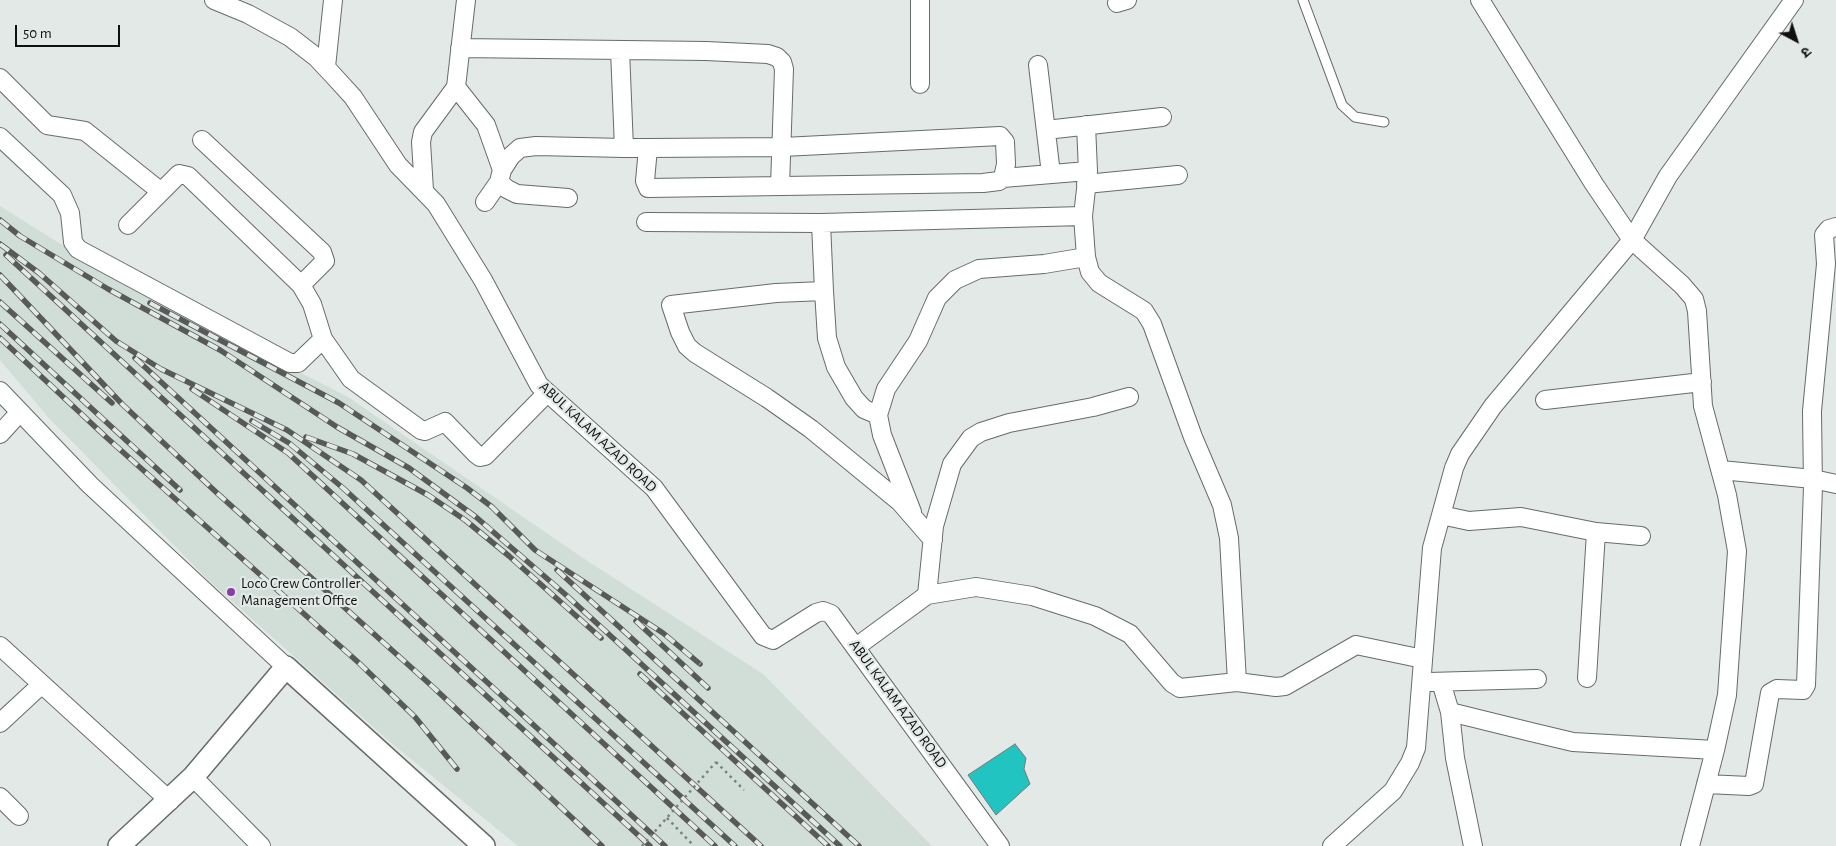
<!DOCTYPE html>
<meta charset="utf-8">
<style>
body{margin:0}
#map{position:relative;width:1836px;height:846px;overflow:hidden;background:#e3e9e6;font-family:"Alegreya Sans","Noto Sans Devanagari",sans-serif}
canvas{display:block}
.north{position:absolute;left:1771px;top:15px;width:50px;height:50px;-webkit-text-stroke:4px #e3e9e6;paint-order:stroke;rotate:140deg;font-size:14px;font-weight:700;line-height:20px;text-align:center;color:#0f1110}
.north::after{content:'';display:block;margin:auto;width:18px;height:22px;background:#0f1110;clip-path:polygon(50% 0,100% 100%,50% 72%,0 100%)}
.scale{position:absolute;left:15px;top:25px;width:105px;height:22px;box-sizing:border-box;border:2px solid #0f1110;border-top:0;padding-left:6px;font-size:15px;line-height:18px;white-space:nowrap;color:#0f1110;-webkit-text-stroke:4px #e3e9e6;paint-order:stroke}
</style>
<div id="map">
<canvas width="1836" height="846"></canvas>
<div class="north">उ</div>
<div class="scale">50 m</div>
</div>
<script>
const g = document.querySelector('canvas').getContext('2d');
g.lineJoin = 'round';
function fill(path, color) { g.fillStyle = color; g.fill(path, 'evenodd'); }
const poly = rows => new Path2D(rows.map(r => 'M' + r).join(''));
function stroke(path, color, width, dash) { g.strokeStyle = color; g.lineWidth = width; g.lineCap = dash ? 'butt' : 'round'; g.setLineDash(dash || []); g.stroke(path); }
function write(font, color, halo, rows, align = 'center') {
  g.font = font + ' "Alegreya Sans",sans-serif'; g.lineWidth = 4.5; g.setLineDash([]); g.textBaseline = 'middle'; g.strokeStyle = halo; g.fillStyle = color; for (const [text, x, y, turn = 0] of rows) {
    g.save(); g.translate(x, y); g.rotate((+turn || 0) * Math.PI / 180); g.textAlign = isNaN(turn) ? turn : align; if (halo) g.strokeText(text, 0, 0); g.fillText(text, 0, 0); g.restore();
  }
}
const built = poly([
 [0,206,118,280,348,397,586,560,763,674,932,846,518,846,390,742,206,578,48,417,0,360]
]);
const building = poly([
 [1015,744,1026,758,1024,769,1030,784,996,815,968,775,1015,744]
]);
const path = poly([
 [716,762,744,790],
 [667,818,694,846]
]);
const service = poly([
 [1303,0,1342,105,1355,117,1384,122]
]);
const minor = poly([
 [214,0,248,14,290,37,316,57,332,74,353,97,398,165,436,204,483,280,539,385,654,488,763,636,773,640,816,613,823,611,831,614,1000,846],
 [1480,0,1594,184,1632,240,1682,285,1694,299,1697,311,1703,406,1727,495,1737,551,1727,695,1715,750,1690,846],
 [1117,3,1127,0],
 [460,48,706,51,768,54,777,57,782,62,784,69,780,186],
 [620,50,624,148],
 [1038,65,1051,174],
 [326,67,333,0],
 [0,78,47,125,85,131,160,191],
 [920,84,920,0],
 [456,87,486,125,502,170],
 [1086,125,1088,171],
 [1046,130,1162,117],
 [0,137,62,195,70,213,73,242,78,249,290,363,298,363,323,339,351,379,421,430,425,431,445,422,476,454,480,457,485,456,547,393],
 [202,140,322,252,325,261,301,285],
 [1003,178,1088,171,1083,216,1086,257,1090,272,1099,283,1144,311,1152,324,1193,437,1222,505,1229,538,1237,682],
 [499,182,507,189,517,194,568,198],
 [1086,184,1178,175],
 [424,190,421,142,423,132,456,87,466,0],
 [485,202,499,182,502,170,511,156,520,148,536,146,624,148,648,148,783,147,1000,136,1005,142,1006,164,1003,178,999,181,983,183,648,188,645,181,648,148],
 [646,222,821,223,1083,216],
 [821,223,824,291],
 [128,225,179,174,188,176,301,285,312,304,323,339],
 [0,391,90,485,286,667],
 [1545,400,1702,382],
 [878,415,864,409,854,398,836,367,827,338,824,291,776,293,671,305,680,332,687,346,695,353,767,398,811,429,900,502,933,540],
 [0,434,20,412],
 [1721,470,1813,479,1836,484],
 [912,512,882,435,878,415,886,389,918,341,937,298,955,280,979,269,1044,264,1086,257],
 [1441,515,1469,521,1521,517,1596,532,1641,536],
 [927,595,934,526,952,464,971,438,981,432,1009,423,1093,407,1129,397],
 [0,646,170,801],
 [856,647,927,595,976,587,1032,596,1095,616,1130,634,1172,683,1180,688,1237,682,1276,687,1285,686,1356,645,1423,659],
 [1587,678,1596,532],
 [1429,682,1537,679],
 [1441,682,1450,712,1531,732,1573,742,1715,750],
 [1450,712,1455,758,1473,846],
 [0,723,42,684],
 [193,777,261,846],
 [1706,784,1749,786,1754,784,1770,693,1777,689,1803,690,1806,685,1813,487,1812,411,1826,264,1824,235,1829,229,1836,227],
 [0,797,19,816],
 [1332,846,1393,791,1410,763,1416,748,1432,548,1454,468,1460,454,1493,406,1632,240,1668,176,1794,0]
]);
const tertiary = poly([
 [119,846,193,777,286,667,484,846]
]);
const rail = poly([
 [0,220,20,236,108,289,220,350,337,427,409,468,476,517,566,595,840,846],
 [0,244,39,273,116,341,161,369,287,430,361,480,761,846],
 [6,255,650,846],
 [0,275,122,404,217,493,433,687,602,846],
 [0,302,112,403],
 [150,303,339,403,467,488,492,507,535,550,663,633,700,664],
 [0,324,180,490],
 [0,338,106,437,359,663,415,717,457,769],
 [135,358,665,846],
 [192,389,288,453,715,846],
 [252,421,289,443,343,488,735,846],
 [306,437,353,454,428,495,465,520,509,556,601,638],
 [557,570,859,846],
 [636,621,708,688],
 [640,674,828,846]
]);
const pathBridge = poly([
 [642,846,716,762]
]);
const markers = [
 [231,592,5,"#8b3cac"]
];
const streetNames = [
 ["ABUL KALAM AZAD ROAD",598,437,43],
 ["ABUL KALAM AZAD ROAD",898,704,54]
];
const poiNames = [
 ["Loco Crew Controller",241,583],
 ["Management Office",241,600]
];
fill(built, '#d1ded7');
fill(building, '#21c4c0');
stroke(building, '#747a79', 1);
stroke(service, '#676c69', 11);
stroke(minor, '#676c69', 20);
stroke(tertiary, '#676c69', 24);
stroke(path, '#7b7f7d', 2.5, [2.5, 4]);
stroke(service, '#fff', 9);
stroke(minor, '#fff', 18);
stroke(tertiary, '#fff', 21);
stroke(rail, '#575a58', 5.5);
stroke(rail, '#e3e9e6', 4, [11]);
stroke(pathBridge, '#7b7f7d', 2.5, [2.5, 4]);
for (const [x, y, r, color] of markers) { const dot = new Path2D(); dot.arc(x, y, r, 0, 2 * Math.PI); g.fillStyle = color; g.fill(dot); stroke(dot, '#e3e9e6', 2); }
write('15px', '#0f1110', '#e3e9e6', streetNames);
write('15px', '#0f1110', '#e3e9e6', poiNames, 'left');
</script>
